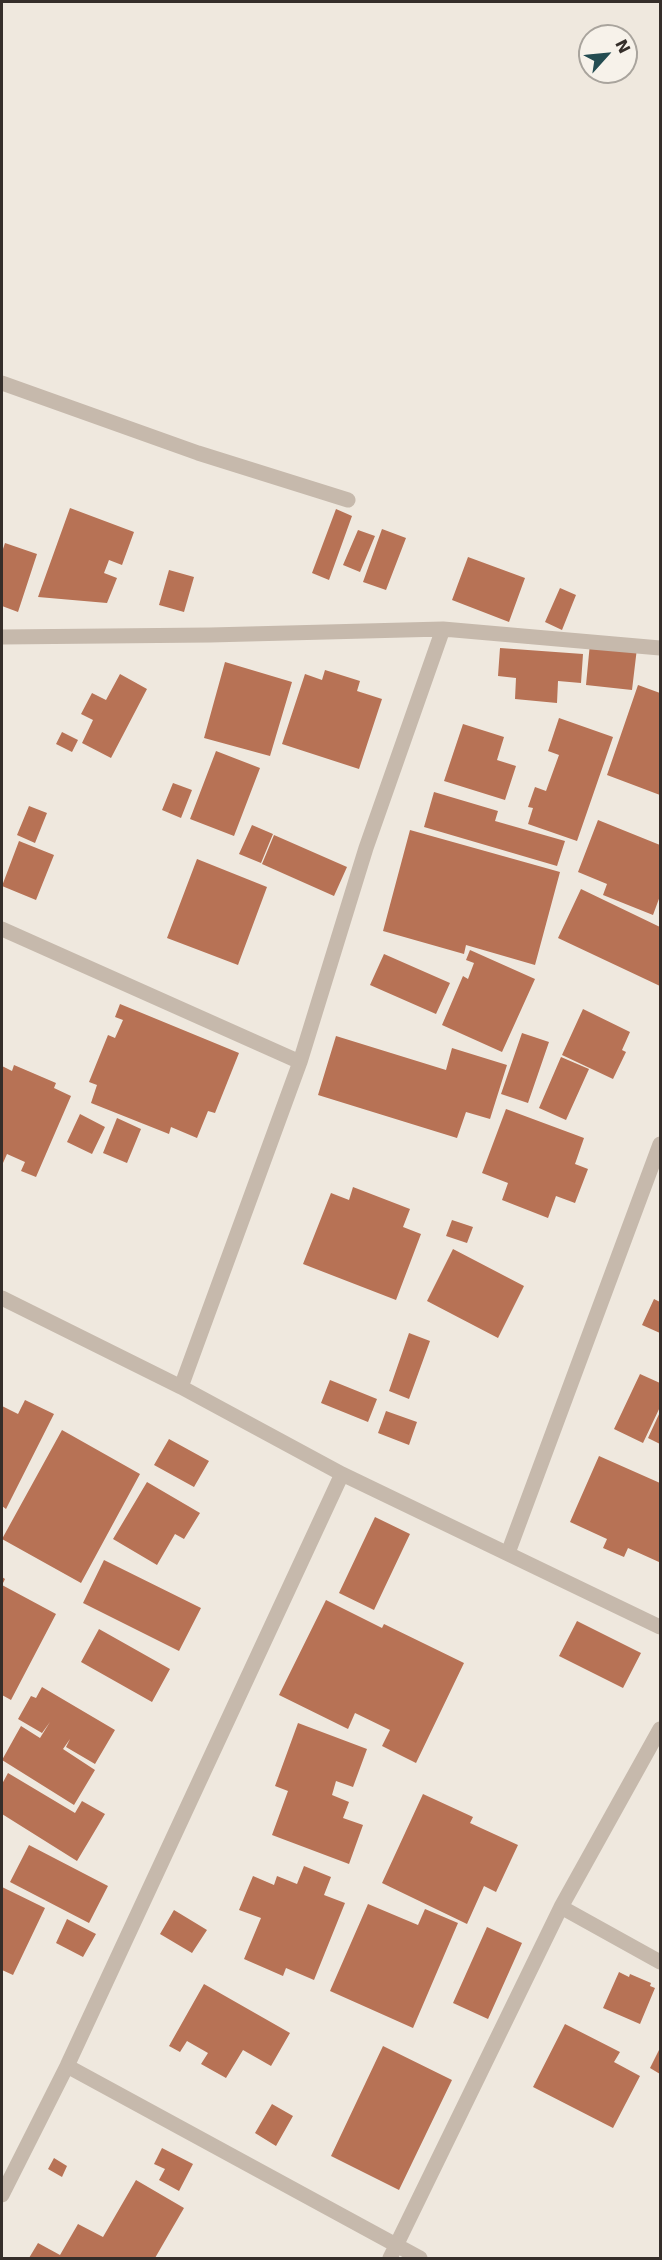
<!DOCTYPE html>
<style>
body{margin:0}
#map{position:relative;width:662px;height:2260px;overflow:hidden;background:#efe8de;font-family:"DejaVu Sans",sans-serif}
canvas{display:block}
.frame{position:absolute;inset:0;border:3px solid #352e2a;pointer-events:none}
.north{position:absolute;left:578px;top:24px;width:60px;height:60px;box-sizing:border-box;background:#f7f2ea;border:2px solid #a9a49d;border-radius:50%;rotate:63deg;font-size:16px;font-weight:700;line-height:24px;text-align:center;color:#352e2a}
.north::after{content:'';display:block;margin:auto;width:21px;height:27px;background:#244c51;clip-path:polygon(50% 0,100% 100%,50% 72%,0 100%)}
</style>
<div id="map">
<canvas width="662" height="2260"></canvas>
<div class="frame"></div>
<div class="north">N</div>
</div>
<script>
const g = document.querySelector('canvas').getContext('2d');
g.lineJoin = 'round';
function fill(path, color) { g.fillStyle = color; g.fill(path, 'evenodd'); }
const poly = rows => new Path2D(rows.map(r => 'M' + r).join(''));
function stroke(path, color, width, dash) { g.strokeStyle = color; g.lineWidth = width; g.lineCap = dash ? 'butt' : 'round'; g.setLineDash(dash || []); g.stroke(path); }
const building = poly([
 [70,508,134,532,122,565,109,560,104,573,117,578,107,603,38,597],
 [336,509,352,516,329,580,312,573],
 [382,529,406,538,386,590,363,582],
 [358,530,375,536,360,572,343,565],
 [5,543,37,554,18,612,2,606,2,552],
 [468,557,525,578,509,622,452,600],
 [169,570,194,577,184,612,159,605],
 [560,588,576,595,562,630,545,622],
 [590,643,637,648,632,690,586,685],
 [500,648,583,654,581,683,558,681,557,703,515,699,516,678,498,676],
 [225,662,292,682,270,756,204,738],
 [325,670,360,681,357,691,382,699,359,769,282,744,305,674,322,680],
 [120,674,147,689,111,758,82,743,93,720,81,714,92,693,106,700],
 [638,685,660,693,660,795,607,775],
 [559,718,613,737,577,841,528,824,533,808,528,807,535,787,546,791,559,755,548,751],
 [463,724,504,737,497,760,516,766,505,800,444,781],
 [62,732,78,740,72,752,56,744],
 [216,751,260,768,234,836,190,819],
 [173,783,192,790,181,818,162,810],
 [434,792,498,811,495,821,565,841,557,866,424,827],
 [29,806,47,813,35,843,17,835],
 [598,820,660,845,660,896,653,915,603,895,607,884,578,872],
 [252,825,273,834,261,863,239,854],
 [410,830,560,872,535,965,466,945,464,954,383,931],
 [274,835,347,867,334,896,262,864],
 [19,841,54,855,36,900,2,886],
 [197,859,267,887,238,965,167,938],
 [581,889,660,927,660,986,558,938],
 [470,950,535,979,502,1052,442,1025,463,976,468,979,474,963,466,960],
 [384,954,450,983,436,1014,370,985],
 [120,1004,239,1053,215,1113,208,1111,197,1138,171,1127,169,1134,91,1103,97,1085,89,1082,108,1035,115,1038,123,1020,115,1017],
 [583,1009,630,1032,622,1050,626,1052,613,1079,562,1055],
 [522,1033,549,1042,528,1103,501,1094],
 [336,1036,446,1070,452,1048,507,1065,490,1119,466,1112,457,1138,318,1095],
 [561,1057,589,1069,566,1120,539,1108],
 [14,1065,56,1083,54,1088,71,1096,36,1177,21,1171,25,1162,7,1154,3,1163,2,1162,2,1066,12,1071],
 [506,1109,584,1138,575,1164,588,1169,575,1203,556,1196,548,1218,502,1200,508,1183,482,1173],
 [80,1114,105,1127,92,1154,67,1142],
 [117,1118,141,1129,127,1163,103,1153],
 [353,1187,410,1209,403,1227,421,1234,396,1300,303,1264,331,1193,349,1200],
 [452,1220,473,1227,467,1243,446,1236],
 [453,1249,524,1286,498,1338,427,1301],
 [654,1299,660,1302,660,1333,642,1325],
 [409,1333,430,1341,409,1399,389,1391],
 [640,1374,660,1383,660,1407,643,1443,614,1429],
 [330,1380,377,1399,368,1422,321,1403],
 [25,1400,54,1414,6,1509,2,1506,2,1406,18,1414],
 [386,1411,417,1422,409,1445,378,1433],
 [660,1412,660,1444,648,1438],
 [62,1430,140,1474,81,1583,2,1539],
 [169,1439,209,1461,194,1487,154,1465],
 [599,1456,660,1483,659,1562,628,1548,624,1557,603,1548,607,1539,570,1522],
 [147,1482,200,1513,184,1539,175,1534,157,1565,113,1539],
 [375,1517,410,1534,374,1610,339,1593],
 [104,1560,201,1608,179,1651,83,1603],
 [2,1577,5,1579,2,1585,56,1614,11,1700,2,1695],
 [326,1600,382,1628,384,1624,464,1663,416,1763,382,1746,390,1730,355,1713,348,1729,279,1695],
 [577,1621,641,1653,623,1688,559,1656],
 [99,1629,170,1669,152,1702,81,1662],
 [42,1687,115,1730,95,1764,66,1747,70,1739,63,1749,95,1770,74,1805,2,1760,21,1726,40,1738,50,1722,42,1733,18,1719,31,1696,36,1698],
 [298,1723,367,1749,353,1787,336,1781,332,1795,349,1802,343,1818,363,1825,349,1864,272,1835,288,1791,275,1786],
 [8,1773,75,1813,82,1801,105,1814,77,1861,2,1814,2,1784],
 [423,1794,473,1817,470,1823,518,1845,496,1892,484,1886,467,1924,382,1883],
 [29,1845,108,1886,89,1923,10,1882],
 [304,1866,331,1877,324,1895,345,1903,314,1980,286,1968,283,1976,244,1959,261,1918,239,1910,253,1876,274,1885,277,1876,297,1884],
 [2,1887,45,1908,13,1975,2,1970],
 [368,1904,418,1925,425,1909,458,1923,413,2028,330,1991],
 [174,1910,207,1930,192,1953,160,1934],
 [67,1919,96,1934,83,1957,56,1943],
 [487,1927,522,1943,488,2019,453,2003],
 [619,1972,629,1977,630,1974,651,1983,650,1986,655,1988,640,2024,603,2008],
 [204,1984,290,2033,271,2066,243,2050,226,2078,201,2064,208,2053,187,2041,180,2052,169,2046],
 [565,2024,620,2052,614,2062,640,2076,613,2128,533,2087],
 [383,2046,452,2080,399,2190,331,2156],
 [660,2048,660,2074,650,2068],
 [272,2104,293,2116,276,2146,255,2133],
 [162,2148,193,2164,179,2191,159,2180,165,2169,154,2164],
 [54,2158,67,2166,62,2177,48,2169],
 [136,2180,184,2208,155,2258,29,2258,38,2243,60,2255,78,2224,103,2237]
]);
const street = poly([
 [2,383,198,453,348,500],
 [2,637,210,635,443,629,660,648],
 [2,929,300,1062],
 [2,1298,181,1387,342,1474,660,1627],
 [181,1387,300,1062,366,848,443,629],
 [508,1553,660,1144],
 [561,1907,660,1962],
 [67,2066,420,2258],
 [2,2195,67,2066,342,1474],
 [390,2258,561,1907,660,1729]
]);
fill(building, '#b77255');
stroke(street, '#c6b9ac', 15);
</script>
